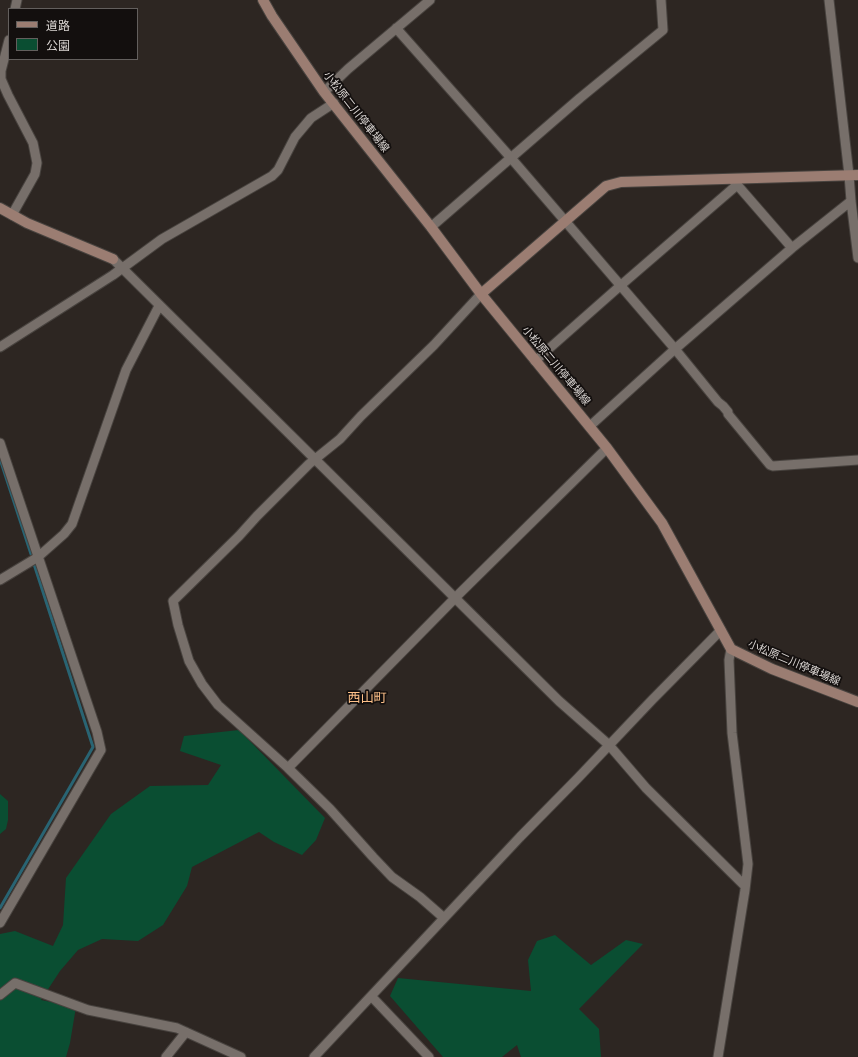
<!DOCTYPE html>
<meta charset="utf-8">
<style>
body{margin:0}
#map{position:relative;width:858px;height:1057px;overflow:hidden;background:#2d2622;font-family:Rubik,"Noto Sans JP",sans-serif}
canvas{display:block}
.legend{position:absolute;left:8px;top:8px;width:130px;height:52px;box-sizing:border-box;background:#130f0e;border:1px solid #635f5d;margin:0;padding:5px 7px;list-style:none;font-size:12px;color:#dbd6d3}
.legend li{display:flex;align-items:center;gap:8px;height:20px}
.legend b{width:20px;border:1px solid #635f5d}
</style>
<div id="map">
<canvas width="858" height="1057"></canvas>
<ul class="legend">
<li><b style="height:5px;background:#9b7d72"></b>道路</li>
<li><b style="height:11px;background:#0a4e32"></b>公園</li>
</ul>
</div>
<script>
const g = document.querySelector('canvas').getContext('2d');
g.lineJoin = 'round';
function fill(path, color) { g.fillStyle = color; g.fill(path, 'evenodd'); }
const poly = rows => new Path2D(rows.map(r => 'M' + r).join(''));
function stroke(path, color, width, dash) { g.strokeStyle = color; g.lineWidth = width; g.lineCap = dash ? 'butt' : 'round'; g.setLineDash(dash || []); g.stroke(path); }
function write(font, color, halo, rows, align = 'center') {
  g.font = font + ' Rubik,"Noto Sans JP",sans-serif'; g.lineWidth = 3.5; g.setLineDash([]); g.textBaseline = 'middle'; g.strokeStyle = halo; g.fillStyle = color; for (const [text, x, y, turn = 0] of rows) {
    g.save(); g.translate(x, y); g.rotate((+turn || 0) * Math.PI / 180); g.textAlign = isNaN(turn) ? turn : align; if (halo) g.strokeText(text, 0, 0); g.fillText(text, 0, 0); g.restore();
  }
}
const green = poly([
 [239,730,325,818,316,840,302,855,274,842,259,832,192,867,187,886,163,925,138,941,102,939,78,950,60,971,41,1000,76,1007,70,1043,66,1057,0,1057,0,934,15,931,53,946,63,925,66,878,111,814,150,786,208,785,221,765,180,751,184,736],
 [0,794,8,801,8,820,6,829,0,834],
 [555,935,591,965,626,940,643,944,579,1009,599,1029,601,1057,521,1057,517,1045,502,1057,443,1057,390,996,398,978,531,991,528,960,537,941]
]);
const stream = poly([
 [0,459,31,554],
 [0,908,93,747,34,564]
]);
const street = poly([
 [829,0,849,175,851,201,858,258],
 [15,9,17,0],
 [396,28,511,158,675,349,718,402,723,406,728,412,728,414,770,465,773,466,858,460],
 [9,40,1,71,1,79,8,95,33,143,37,163,35,174,12,215],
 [324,92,348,69,430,0],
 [733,180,792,248],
 [431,227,580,98,663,30,661,0],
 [113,259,559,701,609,745,646,788,745,886],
 [0,347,113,275,162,239,272,176,278,170,295,137,311,118,334,103],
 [535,361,620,286,737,185],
 [590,426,675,349,792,248,851,201],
 [0,443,97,732,101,750,0,923],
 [0,580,38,557,64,534,72,524,126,370,159,306],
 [288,768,460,593,607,448],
 [444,918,420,897,392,877,373,857,330,809,288,768,218,705,202,684,189,661,178,625,173,601,239,536,257,516,309,464,340,439,361,416,434,345,481,294],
 [0,995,15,983,88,1010,177,1028,241,1057],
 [372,997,429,1057],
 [166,1057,186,1032],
 [314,1057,520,837,578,778,652,700,721,630],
 [718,1057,745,890,748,864,732,733,729,660,731,649]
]);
const secondary = poly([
 [263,0,272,16,324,92,431,227,481,294,607,448,662,523,731,649,772,669,858,702],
 [0,208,27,223,113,259],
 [481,294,606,186,621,182,858,175]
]);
const streetNames = [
 ["小松原二川停車場線",356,112,52],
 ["小松原二川停車場線",556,366,50],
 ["小松原二川停車場線",794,663,23]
];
const quarterNames = [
 ["西山町",367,698]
];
fill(green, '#0a4e32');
stroke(stream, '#296473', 3);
stroke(street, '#48433f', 11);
stroke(secondary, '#48433f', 12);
stroke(street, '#776f6a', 9);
stroke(secondary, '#9b7d72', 10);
write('11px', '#dbd6d3', '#130f0e', streetNames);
write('13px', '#ffc28a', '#130f0e', quarterNames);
</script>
